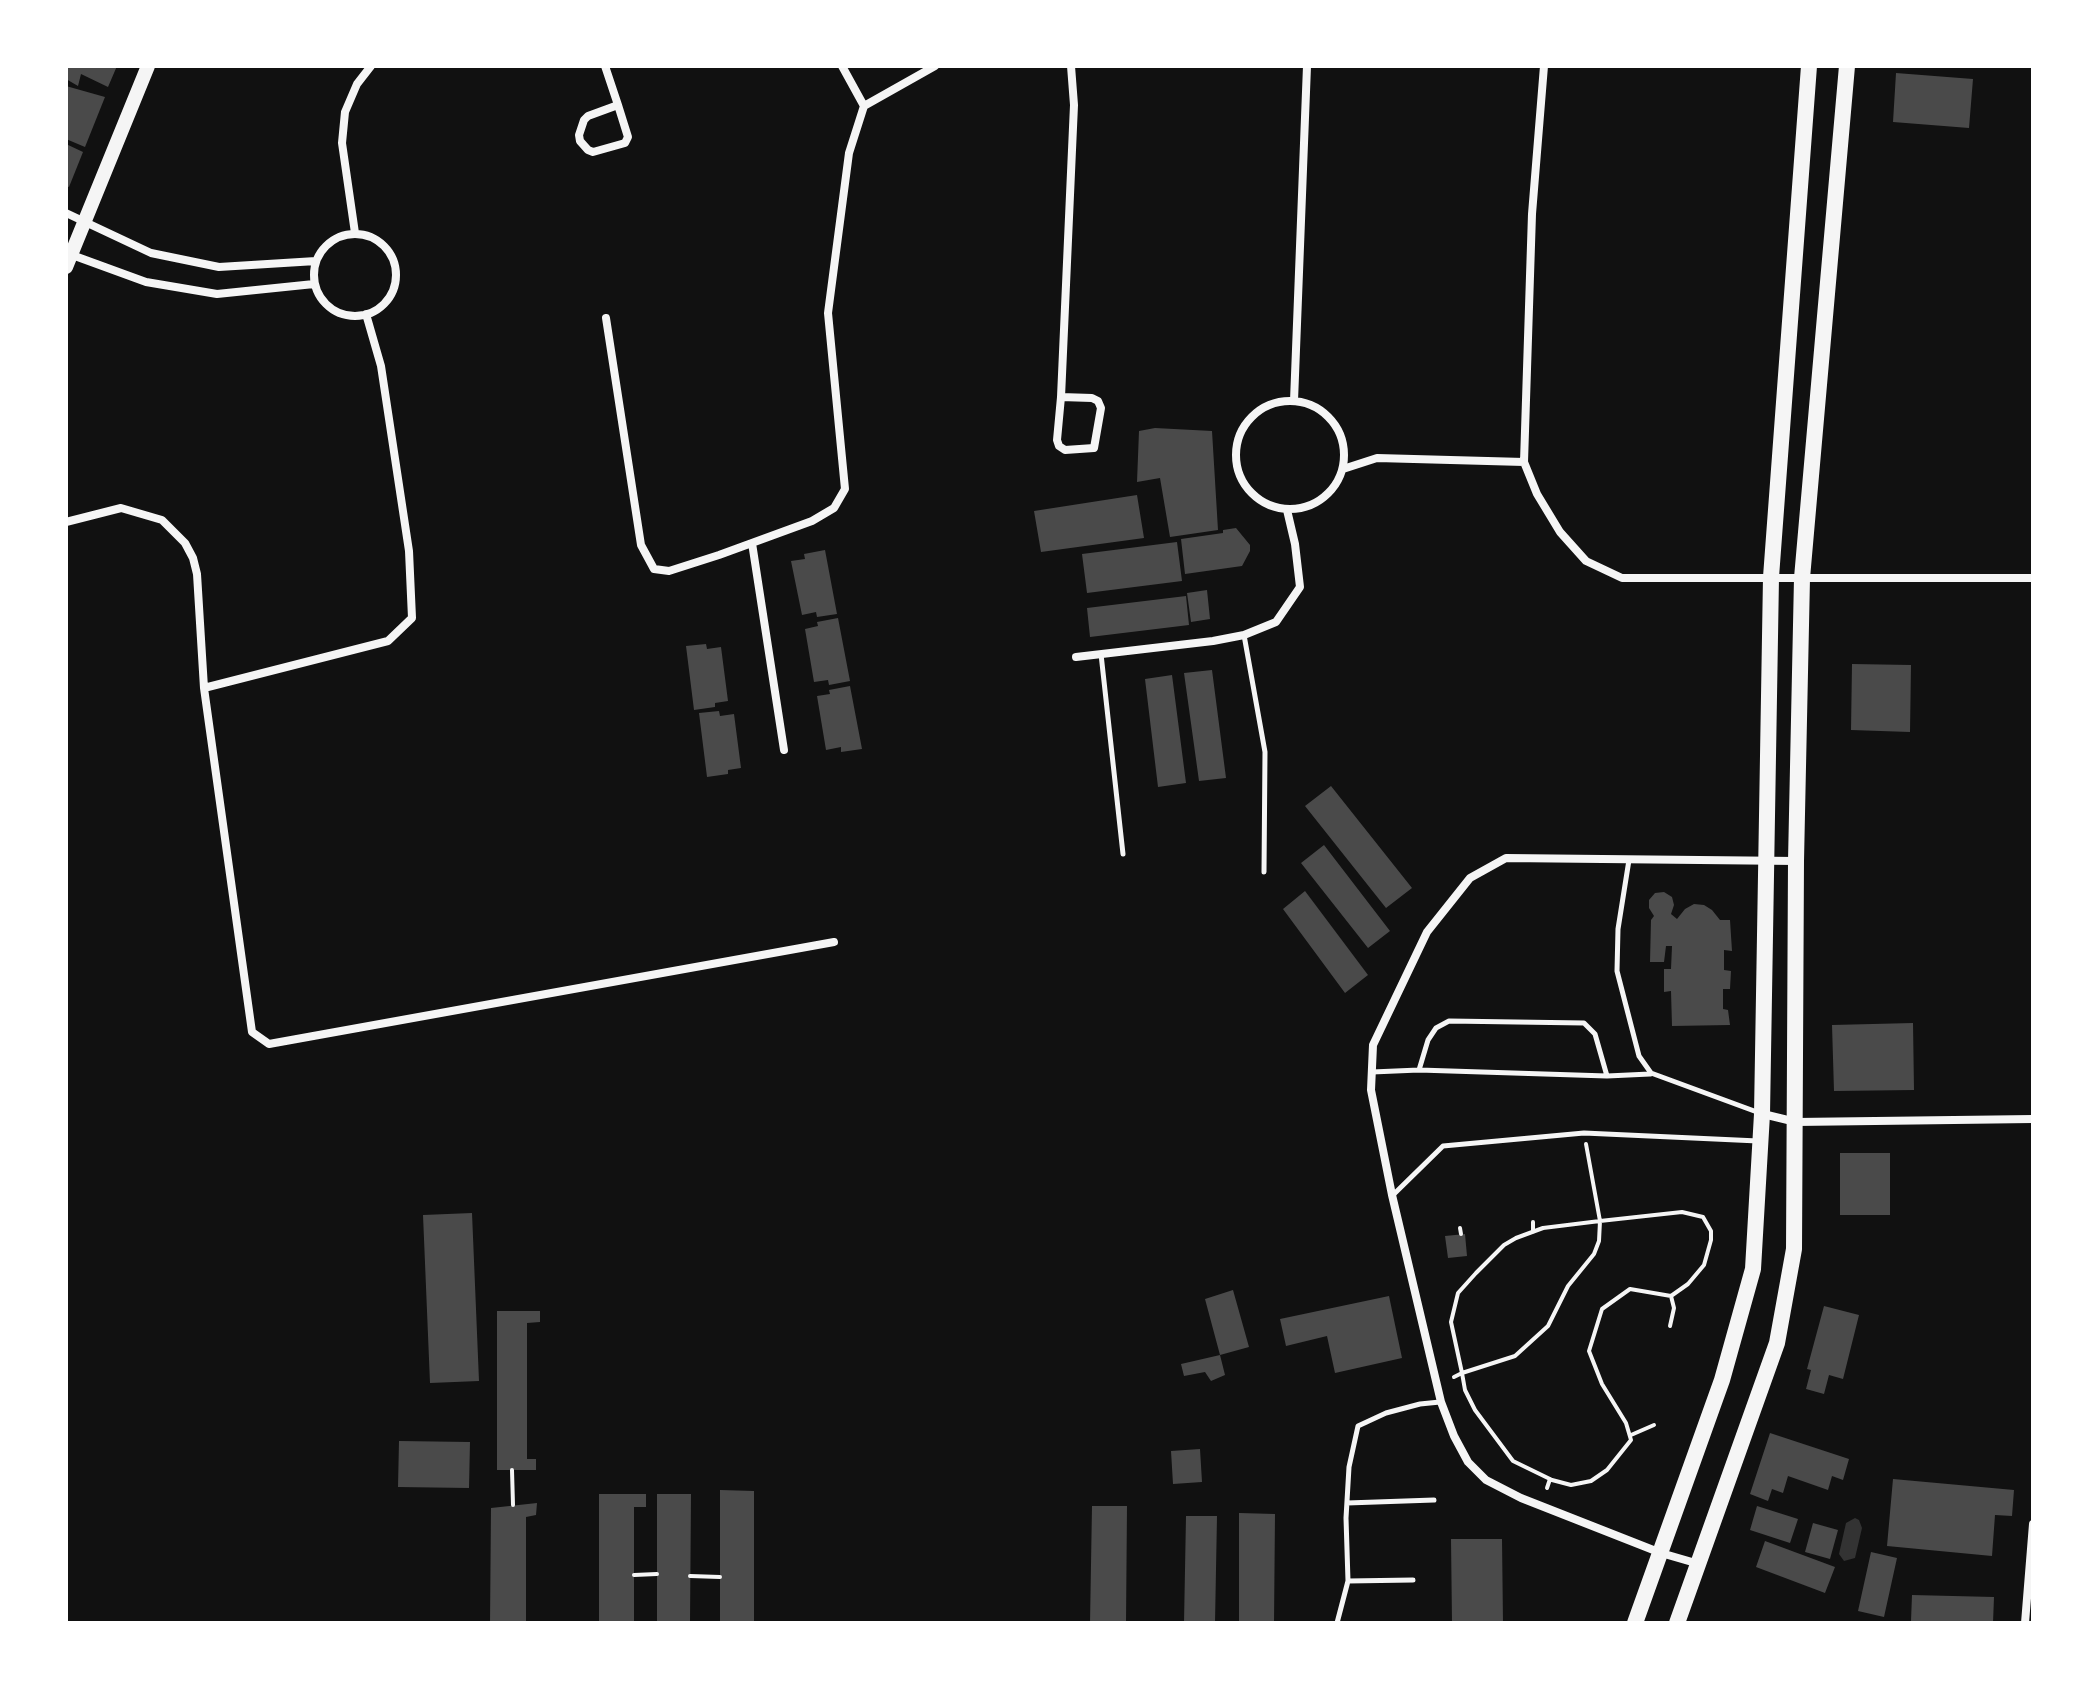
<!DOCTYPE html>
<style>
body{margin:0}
#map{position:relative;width:2099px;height:1689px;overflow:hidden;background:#111;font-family:"IBM Plex Serif",serif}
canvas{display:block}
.frame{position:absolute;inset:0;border:68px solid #fff;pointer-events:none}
</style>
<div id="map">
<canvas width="2099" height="1689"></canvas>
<div class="frame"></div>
</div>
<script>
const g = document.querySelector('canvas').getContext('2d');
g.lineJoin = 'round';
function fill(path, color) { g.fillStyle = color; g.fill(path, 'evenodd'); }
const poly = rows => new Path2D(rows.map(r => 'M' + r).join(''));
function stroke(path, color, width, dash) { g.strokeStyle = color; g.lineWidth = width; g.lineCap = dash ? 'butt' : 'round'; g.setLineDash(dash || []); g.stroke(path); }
const water = poly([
 [1855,1518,1859,1520,1862,1528,1855,1558,1844,1561,1839,1554,1846,1523]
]);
const building = poly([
 [66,66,117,66,108,87,81,74,78,86,66,79],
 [1896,73,1973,79,1969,128,1893,122],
 [66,86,105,97,85,147,66,139],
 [66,144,83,152,69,187,66,186],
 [1155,428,1212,431,1218,530,1170,537,1160,478,1137,482,1139,431],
 [1137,495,1144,538,1041,552,1034,511],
 [1236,528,1250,545,1250,551,1242,566,1185,574,1181,539,1223,533,1223,530],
 [1177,542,1182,581,1087,593,1082,554],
 [825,550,837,614,817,617,816,612,802,615,791,561,805,559,804,554],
 [1207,590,1210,619,1191,622,1187,593],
 [1186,596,1189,625,1090,637,1087,608],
 [838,618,850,681,829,685,828,680,814,682,805,629,818,626,817,622],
 [706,644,707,649,721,647,728,701,715,703,715,707,694,710,686,646],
 [1852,664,1911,665,1910,732,1851,730],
 [1212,670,1226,778,1199,781,1184,673],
 [1172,675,1186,783,1158,787,1145,679],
 [850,686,862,749,841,752,841,747,826,750,817,696,830,694,829,690],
 [719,711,720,716,734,714,741,768,728,770,728,774,707,777,699,713],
 [1331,786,1412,888,1386,908,1305,806],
 [1324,845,1390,931,1368,948,1301,863],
 [1305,891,1368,975,1345,993,1283,909],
 [1664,892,1672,897,1674,905,1671,914,1677,919,1685,909,1694,904,1704,905,1712,910,1720,920,1730,920,1732,951,1724,950,1724,970,1731,971,1730,989,1723,989,1723,1009,1728,1010,1730,1025,1672,1026,1671,991,1664,992,1664,969,1671,969,1672,946,1666,946,1664,962,1650,962,1651,920,1654,916,1649,908,1649,900,1655,893],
 [1913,1023,1914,1090,1834,1091,1832,1025],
 [1840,1153,1890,1153,1890,1215,1840,1215],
 [472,1213,479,1381,430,1383,423,1215],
 [1465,1234,1467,1256,1448,1258,1445,1236],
 [1233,1290,1249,1347,1220,1355,1205,1299],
 [1389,1296,1402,1358,1335,1373,1327,1336,1286,1346,1280,1319],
 [1824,1306,1859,1315,1843,1379,1829,1375,1824,1394,1806,1389,1811,1370,1807,1369],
 [497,1311,540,1311,540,1322,527,1323,527,1459,536,1459,536,1470,497,1470],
 [1220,1355,1225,1375,1211,1381,1205,1372,1184,1376,1181,1364],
 [1770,1433,1849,1459,1843,1480,1832,1476,1828,1490,1788,1476,1783,1493,1772,1489,1768,1501,1750,1494],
 [399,1441,470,1442,469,1488,398,1487],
 [1200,1449,1202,1482,1173,1484,1171,1451],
 [1893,1479,2014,1490,2012,1516,1995,1515,1992,1556,1887,1546],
 [720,1490,754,1491,754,1623,720,1623],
 [599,1494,646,1494,646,1507,634,1507,634,1623,599,1623],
 [657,1494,691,1494,690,1623,657,1623],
 [537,1503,536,1515,526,1517,526,1623,490,1623,491,1508],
 [1092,1506,1127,1506,1126,1623,1090,1623],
 [1757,1506,1798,1519,1790,1543,1750,1530],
 [1239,1513,1275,1514,1274,1623,1239,1623],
 [1186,1516,1217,1516,1215,1623,1184,1623],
 [1813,1523,1838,1530,1830,1559,1805,1552],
 [1451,1539,1502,1539,1503,1623,1452,1623],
 [1765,1541,1835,1567,1825,1593,1756,1567],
 [1871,1552,1897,1558,1884,1617,1858,1611],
 [1912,1595,1994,1597,1993,1623,1911,1621]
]);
const path = poly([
 [1586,1144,1600,1221,1543,1228,1516,1238,1504,1245,1476,1273,1458,1293,1451,1322,1462,1373,1515,1356,1548,1326,1568,1286,1594,1254,1599,1241,1600,1221,1682,1212,1703,1217,1711,1231,1711,1240,1704,1265,1688,1284,1671,1296],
 [1533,1222,1533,1232],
 [1460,1228,1461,1234],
 [1454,1377,1462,1373,1465,1390,1475,1410,1513,1461,1552,1480,1571,1485,1591,1481,1607,1470,1631,1440,1626,1423,1602,1384,1589,1351,1602,1309,1630,1289,1671,1296,1674,1308,1670,1326],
 [1631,1435,1654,1425],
 [512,1470,513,1505],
 [1547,1488,1550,1479],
 [634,1575,657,1574],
 [690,1576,720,1577]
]);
const service = poly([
 [1244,635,1265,752,1264,872],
 [1101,654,1123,854],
 [1629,860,1618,929,1617,971,1639,1056,1651,1073,1757,1112],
 [1419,1070,1428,1040,1436,1028,1449,1021,1584,1023,1595,1034,1607,1076],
 [1372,1072,1419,1070,1607,1076,1650,1074],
 [1393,1195,1443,1146,1584,1133,1758,1141],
 [1347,1503,1434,1500],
 [1348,1581,1413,1580],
 [1337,1623,1348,1581,1346,1518,1349,1467,1358,1426,1386,1413,1420,1404,1440,1402]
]);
const minor = poly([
 [605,66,618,105,628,137,625,143,593,152,588,150,580,141,579,135,584,120,588,116,618,105],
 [1544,66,1532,214,1524,462,1537,494,1560,532,1586,561,1622,578,2033,578],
 [864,106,935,66],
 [66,213,151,253,219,267,316,261],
 [355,233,342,143,345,112,357,84,371,66],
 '314 275a41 41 0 1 1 82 0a41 41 0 1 1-82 0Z',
 [72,255,146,282,217,294,314,284],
 [366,314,381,366,409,551,412,618,388,641,204,688,252,1032,269,1044,834,942],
 [606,318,641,545,654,569,669,571,719,555,812,521,834,508,845,489,828,313,849,153,864,106,842,66],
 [1061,397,1074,105,1071,66],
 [1061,397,1092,398,1098,401,1101,408,1094,448,1065,450,1059,446,1057,440,1061,397],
 [1294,401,1307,66],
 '1236 455a54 54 0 1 1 108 0a54 54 0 1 1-108 0Z',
 [1343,469,1377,458,1524,462],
 [66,522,121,508,162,520,185,543,193,558,197,574,204,688],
 [752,543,784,750],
 [1076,657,1213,641,1244,635,1276,622,1300,587,1295,544,1287,510],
 [1763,1114,1796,1122,2033,1119],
 [1699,1564,1661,1553,1521,1498,1486,1480,1468,1462,1454,1436,1441,1402,1392,1195,1371,1090,1373,1045,1427,932,1470,878,1506,858,1796,861],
 [2025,1623,2033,1524]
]);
const tertiary = poly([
 [66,267,148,66]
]);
const secondary = poly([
 [1635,1623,1722,1380,1753,1269,1762,1114,1771,577,1809,66],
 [1677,1623,1777,1343,1794,1249,1796,861,1802,578,1847,66]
]);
fill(water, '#333');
fill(building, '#4a4a4a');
stroke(path, '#f5f5f5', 4);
stroke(service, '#f5f5f5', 5);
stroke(minor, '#f5f5f5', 8);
stroke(tertiary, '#f5f5f5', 14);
stroke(secondary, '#f5f5f5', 16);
</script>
